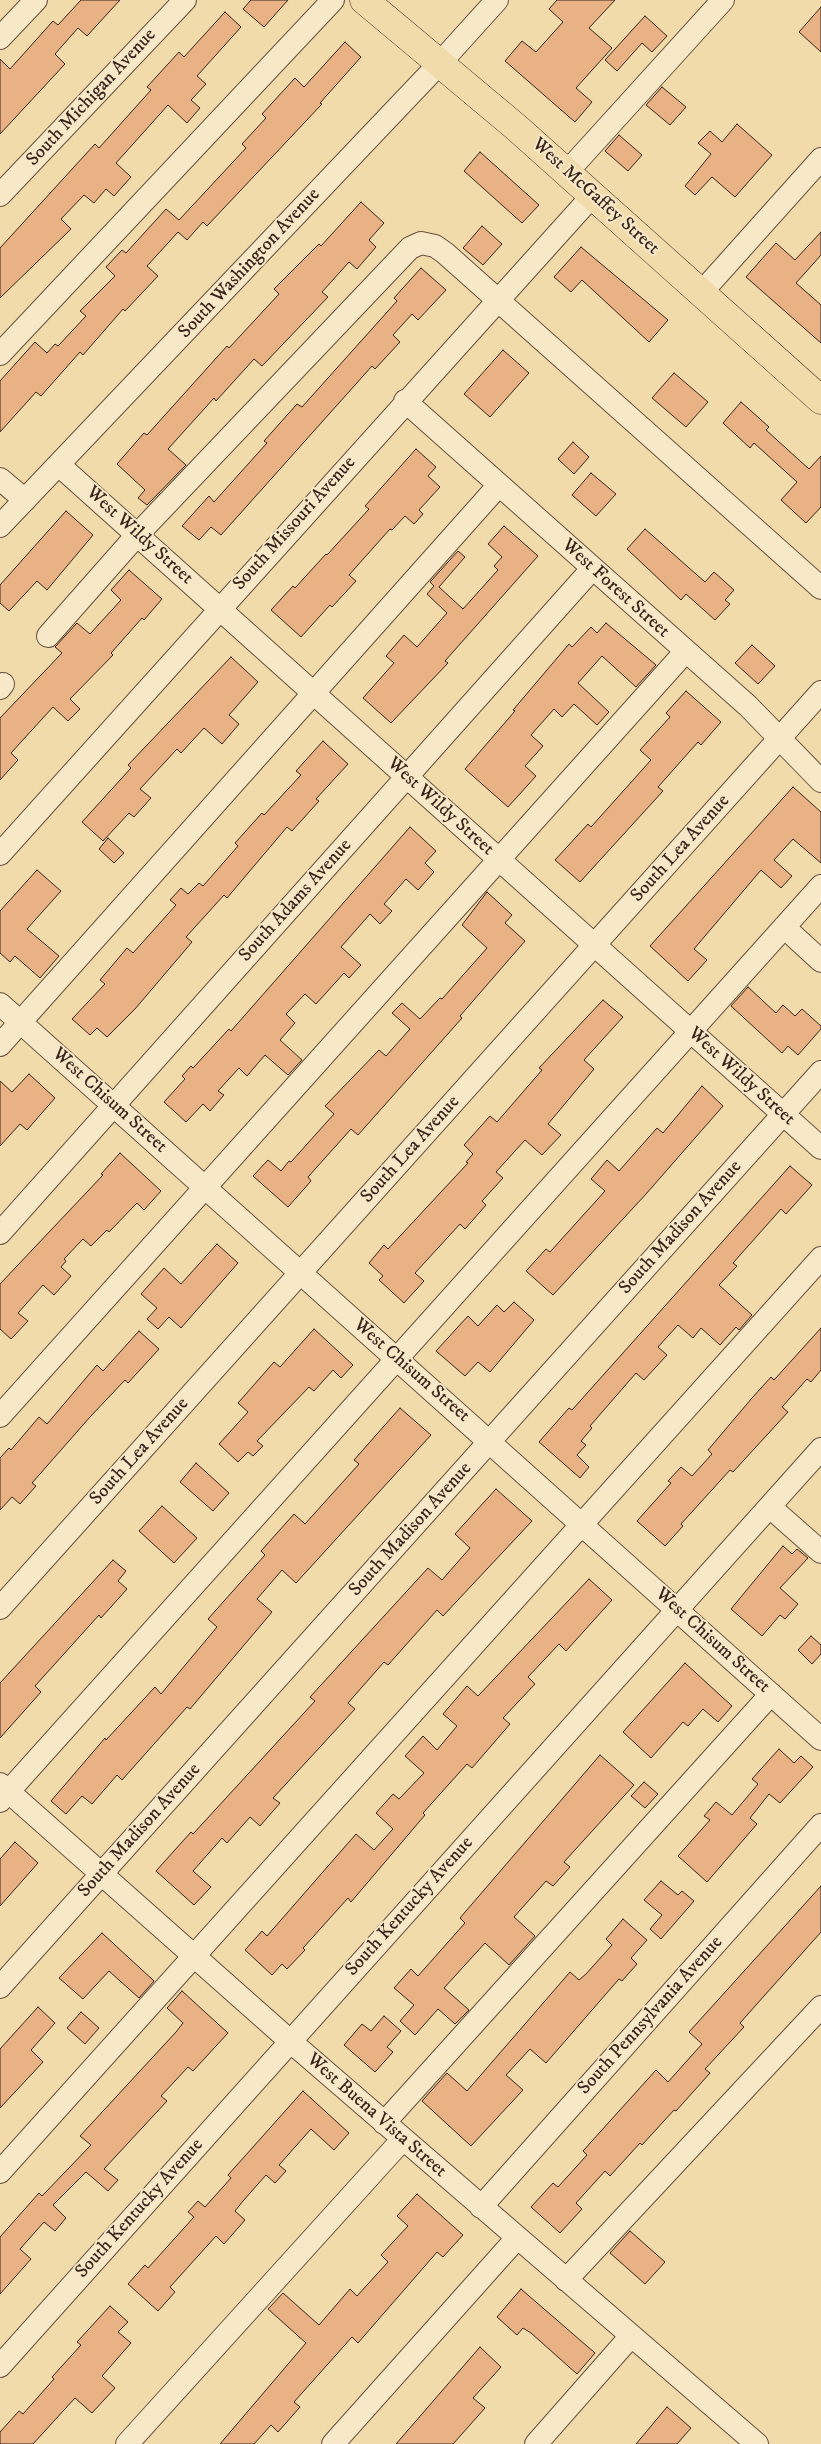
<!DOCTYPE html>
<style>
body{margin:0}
canvas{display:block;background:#f2dbab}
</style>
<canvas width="821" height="2444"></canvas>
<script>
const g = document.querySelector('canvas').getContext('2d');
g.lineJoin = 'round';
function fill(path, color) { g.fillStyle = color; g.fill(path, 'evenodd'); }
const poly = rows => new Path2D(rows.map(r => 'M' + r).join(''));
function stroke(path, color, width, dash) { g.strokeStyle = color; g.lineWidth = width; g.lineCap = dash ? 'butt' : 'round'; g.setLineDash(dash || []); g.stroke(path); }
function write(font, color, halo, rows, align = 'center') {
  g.font = font + ' "IM FELL DW Pica",serif'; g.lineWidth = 4; g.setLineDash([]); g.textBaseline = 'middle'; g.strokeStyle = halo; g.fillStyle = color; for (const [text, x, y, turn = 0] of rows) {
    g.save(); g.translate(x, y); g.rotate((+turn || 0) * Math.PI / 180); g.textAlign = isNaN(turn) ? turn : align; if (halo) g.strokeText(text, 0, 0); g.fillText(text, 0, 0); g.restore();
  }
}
const building = poly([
 [81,0,120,0,87,36,78,28,55,54,65,64,0,134,0,59,10,69,53,21,58,25,81,0],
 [251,0,288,0,264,27,243,9,251,0],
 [557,0,615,0,589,28,612,48,576,88,592,102,575,122,505,61,522,41,536,52,563,22,549,9,557,0],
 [821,7,821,52,799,32,821,7],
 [225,12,241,27,197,76,206,84,191,100,200,108,187,123,168,105,116,163,131,177,114,196,106,189,94,203,84,195,61,219,71,229,0,298,0,248,95,144,99,148,151,90,147,87,179,52,184,57,225,12],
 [645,16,667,36,652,52,642,43,617,71,605,60,645,16],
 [345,42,361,57,320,103,322,104,207,226,203,222,187,240,178,232,147,266,158,276,125,311,123,309,83,355,80,352,41,396,36,392,0,432,0,381,35,342,47,353,55,344,58,346,86,316,80,311,115,276,106,267,122,250,126,253,166,209,179,220,246,148,242,144,266,118,262,114,295,78,304,87,345,42],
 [662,87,686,107,670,125,646,105,662,87],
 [737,124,772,155,735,197,712,177,695,195,685,186,711,154,698,143,710,131,722,142,737,124],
 [619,135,642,155,628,171,605,151,619,135],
 [480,152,539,205,522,223,464,171,480,152],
 [361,202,384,223,369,240,376,247,357,269,349,262,322,292,328,297,262,366,254,359,216,401,214,398,168,449,186,465,147,505,138,498,145,490,117,464,144,433,147,435,227,346,229,348,279,294,274,289,319,244,321,246,361,202],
 [482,226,502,244,483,265,463,248,482,226],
 [821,232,821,255,796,283,821,305,821,343,746,277,776,243,795,260,821,232],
 [581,247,668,320,649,342,582,280,571,292,554,277,581,247],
 [421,268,446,290,418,320,412,314,393,335,400,342,375,369,372,366,221,535,211,527,199,540,182,526,209,496,214,502,267,443,264,441,297,404,302,407,397,301,394,298,421,268],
 [503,350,529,373,490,417,464,394,503,350],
 [674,373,708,402,686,427,652,398,674,373],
 [741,402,769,427,766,430,809,469,821,456,821,507,806,523,781,500,797,482,754,443,750,448,723,423,741,402],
 [573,442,589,457,574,474,558,459,573,442],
 [416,449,436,467,428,476,440,487,419,510,423,514,414,524,405,516,392,530,390,529,349,575,356,581,332,607,330,605,301,637,271,610,293,586,295,588,326,554,327,555,369,509,365,506,416,449],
 [591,473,616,494,596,516,572,495,591,473],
 [66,511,93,535,47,590,37,581,9,611,0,603,0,585,66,511],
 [504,526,538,556,445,661,448,663,391,723,363,698,394,663,386,656,404,635,417,647,447,613,427,594,434,586,430,582,458,551,465,557,439,587,463,609,498,570,494,566,502,557,488,544,504,526],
 [645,529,705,582,714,572,734,590,725,600,730,604,715,620,686,594,681,600,627,549,645,529],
 [129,570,162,599,144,620,142,618,111,653,113,655,70,699,80,709,68,721,53,707,11,753,18,760,0,780,0,718,62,653,55,647,77,623,90,634,121,600,111,590,129,570],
 [606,623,656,665,636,687,602,656,578,683,609,712,597,725,574,704,562,717,554,709,531,735,543,746,525,766,536,776,508,807,465,769,515,711,513,710,569,644,572,647,591,627,597,633,606,623],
 [752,645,775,666,758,684,735,663,752,645],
 [231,657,258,682,229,715,239,724,222,744,204,728,181,753,177,749,140,789,151,798,134,817,129,813,103,841,82,822,131,768,128,765,148,744,231,657],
 [686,691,721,722,701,745,698,742,658,787,663,791,580,882,555,860,588,824,591,827,651,760,640,750,670,717,666,713,686,691],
 [323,741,348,764,316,799,319,801,292,831,287,827,227,898,224,895,186,937,192,942,135,1009,107,1037,97,1028,90,1035,72,1019,105,984,100,980,127,948,133,953,176,905,170,900,181,888,188,894,199,883,203,886,238,846,235,843,262,813,264,815,301,775,296,771,323,741],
 [793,787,821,812,821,863,793,839,774,860,792,876,781,888,761,870,694,949,707,960,688,981,650,946,793,787],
 [410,827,436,851,425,863,434,872,418,890,406,879,384,904,392,911,380,924,370,914,341,947,361,965,349,978,344,973,316,1004,305,994,286,1014,295,1023,280,1040,302,1060,288,1075,265,1055,247,1076,239,1068,218,1091,224,1095,210,1111,203,1104,186,1122,164,1102,185,1079,182,1076,191,1066,193,1068,229,1029,231,1031,410,827],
 [108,838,124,853,114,863,99,849,108,838],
 [37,870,61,891,27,929,59,956,40,978,15,956,10,962,0,953,0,911,37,870],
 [487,892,512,915,505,923,525,941,460,1016,462,1018,358,1135,351,1129,308,1177,311,1181,288,1207,253,1176,268,1160,281,1171,289,1161,291,1162,334,1114,325,1106,379,1050,386,1056,410,1029,392,1013,402,1003,420,1019,440,998,442,999,487,948,462,925,487,892],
 [748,987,776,1013,783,1005,795,1016,802,1009,821,1026,821,1029,798,1055,788,1046,782,1053,731,1006,748,987],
 [603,1000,623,1017,584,1060,594,1069,548,1124,561,1135,542,1155,525,1140,496,1172,503,1178,482,1201,486,1205,465,1229,460,1224,415,1273,424,1281,404,1303,379,1280,383,1276,369,1263,384,1245,388,1249,468,1163,466,1162,473,1154,464,1145,490,1116,497,1122,542,1070,539,1068,603,1000],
 [29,1074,55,1098,27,1130,20,1124,0,1146,0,1081,12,1092,29,1074],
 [702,1086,723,1106,646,1194,553,1295,526,1271,546,1249,550,1252,605,1191,591,1179,607,1160,619,1171,657,1128,663,1133,702,1086],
 [120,1153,161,1191,144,1210,137,1203,109,1232,107,1230,91,1246,83,1239,64,1259,66,1261,61,1267,71,1276,54,1295,43,1285,18,1313,28,1321,11,1339,0,1329,0,1284,103,1175,101,1174,120,1153],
 [790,1166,812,1185,786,1214,781,1209,733,1263,737,1266,719,1285,752,1315,739,1330,736,1327,720,1345,701,1328,693,1338,678,1325,658,1347,667,1355,644,1380,636,1373,590,1426,592,1428,581,1441,586,1445,577,1455,589,1467,580,1478,539,1442,569,1408,572,1410,790,1166],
 [217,1244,238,1263,181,1328,169,1317,158,1329,147,1319,157,1308,141,1294,164,1268,181,1284,217,1244],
 [514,1302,534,1320,490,1372,478,1362,465,1376,436,1351,468,1316,478,1326,497,1305,504,1312,514,1302],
 [821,1328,821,1370,811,1382,807,1379,782,1407,788,1412,733,1472,730,1470,681,1524,683,1526,665,1546,637,1521,671,1483,668,1481,681,1467,692,1476,712,1454,708,1450,752,1398,771,1377,774,1380,821,1328],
 [314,1329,353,1365,341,1378,333,1370,314,1391,309,1387,257,1441,263,1446,253,1456,248,1452,238,1462,219,1444,248,1412,238,1403,274,1362,280,1367,314,1329],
 [139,1331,159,1349,128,1383,125,1380,90,1417,32,1483,36,1486,20,1504,12,1497,0,1510,0,1458,9,1448,11,1450,39,1417,47,1424,97,1365,103,1371,139,1331],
 [400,1408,431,1435,296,1583,282,1570,257,1599,272,1612,190,1709,187,1707,122,1780,117,1775,92,1804,82,1796,66,1814,51,1801,105,1738,106,1740,155,1687,161,1694,217,1627,208,1619,265,1555,261,1551,294,1514,305,1524,359,1464,354,1460,400,1408],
 [196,1463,229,1493,213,1511,180,1482,196,1463],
 [496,1489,532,1521,443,1616,437,1610,388,1665,384,1662,348,1703,355,1709,273,1798,280,1803,260,1826,250,1817,227,1843,222,1838,193,1871,211,1887,194,1905,156,1871,191,1832,193,1834,315,1701,310,1697,428,1568,442,1580,470,1548,455,1534,496,1489],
 [162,1506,197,1538,174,1563,139,1531,162,1506],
 [783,1546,792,1554,797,1549,808,1558,780,1588,798,1604,785,1619,780,1615,762,1636,731,1609,783,1546],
 [113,1560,126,1571,118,1581,127,1589,101,1618,99,1615,35,1686,41,1692,0,1738,0,1683,113,1560],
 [589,1579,612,1600,566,1651,559,1644,528,1677,535,1684,503,1718,510,1724,472,1768,467,1764,423,1813,425,1815,351,1902,348,1898,303,1948,305,1950,287,1969,282,1964,272,1975,245,1950,262,1931,267,1936,356,1834,374,1850,393,1829,376,1813,393,1794,399,1799,424,1773,405,1756,423,1736,437,1750,457,1726,443,1714,467,1686,478,1696,589,1579],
 [811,1636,821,1645,821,1654,812,1664,798,1650,811,1636],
 [685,1663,732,1706,718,1722,703,1709,688,1726,683,1722,651,1758,623,1732,685,1663],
 [779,1749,794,1763,801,1756,813,1767,780,1803,769,1794,750,1818,757,1824,707,1882,678,1856,710,1820,704,1816,716,1802,732,1815,758,1784,752,1779,779,1749],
 [600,1755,634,1785,564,1862,570,1867,553,1886,546,1881,514,1917,535,1936,509,1965,485,1943,444,1988,469,2010,455,2024,438,2009,415,2035,400,2021,414,2005,394,1988,411,1969,418,1976,465,1923,460,1918,600,1755],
 [644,1782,658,1794,645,1808,631,1796,644,1782],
 [15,1842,38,1863,0,1906,0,1859,15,1842],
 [661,1881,678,1895,682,1891,694,1901,661,1939,650,1929,662,1915,644,1900,661,1881],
 [821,1886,821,1932,740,2023,744,2027,705,2069,710,2073,676,2111,674,2110,642,2145,640,2143,610,2176,605,2171,576,2203,582,2209,560,2233,531,2207,553,2183,558,2187,587,2155,583,2151,656,2070,668,2082,702,2044,689,2032,821,1886],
 [623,1919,647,1940,631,1958,637,1964,622,1981,619,1979,546,2063,530,2049,506,2075,523,2090,471,2146,422,2101,447,2073,467,2091,570,1972,579,1980,586,1974,612,1945,606,1939,623,1919],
 [102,1933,154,1981,139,1998,109,1971,83,1999,59,1978,102,1933],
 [182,1991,228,2033,193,2071,188,2067,161,2096,167,2101,104,2169,118,2180,108,2191,86,2172,53,2205,66,2218,55,2231,44,2222,20,2249,31,2259,0,2294,0,2237,39,2193,42,2196,91,2145,80,2136,176,2032,183,2023,167,2008,182,1991],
 [38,2007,55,2023,31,2050,43,2062,0,2108,0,2049,38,2007],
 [81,2012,99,2028,85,2044,67,2028,81,2012],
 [384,2016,401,2031,387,2047,393,2052,375,2072,344,2045,362,2024,371,2031,384,2016],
 [303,2091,349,2133,334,2150,311,2129,279,2165,286,2171,275,2183,266,2175,243,2201,235,2211,245,2220,224,2244,216,2236,170,2287,175,2292,158,2311,128,2284,145,2265,148,2268,194,2217,188,2212,198,2201,205,2207,231,2178,228,2175,303,2091],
 [417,2194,463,2235,443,2257,437,2252,358,2343,352,2337,294,2402,300,2407,278,2432,271,2425,254,2444,220,2444,306,2343,268,2309,283,2293,319,2325,350,2289,357,2296,388,2262,381,2255,408,2226,397,2216,417,2194],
 [630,2231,665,2262,645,2284,610,2253,630,2231],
 [521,2289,595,2353,577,2374,531,2333,523,2328,517,2335,497,2317,521,2289],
 [110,2306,128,2322,118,2332,131,2343,102,2376,115,2388,92,2413,75,2398,33,2444,0,2444,0,2432,19,2411,23,2414,54,2379,52,2377,81,2345,77,2342,110,2306],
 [480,2347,501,2367,473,2398,485,2408,453,2444,396,2444,480,2347],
 [667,2407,691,2428,677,2444,636,2444,667,2407]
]);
const minor = poly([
 [0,38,36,0],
 [567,172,723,0],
 [0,195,185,0],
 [701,293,821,159],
 [0,354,333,0],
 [405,401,748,706,821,781],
 [59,465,821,1148],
 [0,479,25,500],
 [0,526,440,63,497,0],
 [48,636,137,535,410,248,421,243,435,246,445,253,821,588],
 [0,688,3,684],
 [0,854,593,195],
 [784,927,821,961],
 [0,1004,821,1739],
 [0,1045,499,485],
 [0,1233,592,569],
 [0,1416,686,651],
 [770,1507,821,1552],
 [0,1608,821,692],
 [0,1784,290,2041,757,2444],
 [0,1801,821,886],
 [0,1987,821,1072],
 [384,2123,771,1694],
 [0,2172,821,1258],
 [481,2207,821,1825],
 [566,2280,821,2007],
 [0,2366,821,1449],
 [127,2444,403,2139],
 [333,2444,517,2238],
 [536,2444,631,2336]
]);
const major = poly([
 [364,0,517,128,821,400]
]);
const streetNames = [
 ["South Michigan Avenue",92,98,-47],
 ["West McGaffey Street",595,197,42],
 ["South Washington Avenue",250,264,-47],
 ["South Missouri Avenue",295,524,-48],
 ["West Wildy Street",139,536,42],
 ["West Forest Street",615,589,42],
 ["West Wildy Street",440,807,42],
 ["South Lea Avenue",681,849,-48],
 ["South Adams Avenue",296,901,-48],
 ["West Wildy Street",741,1077,42],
 ["West Chisum Street",109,1101,42],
 ["South Lea Avenue",411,1150,-48],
 ["South Madison Avenue",681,1228,-48],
 ["West Chisum Street",411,1371,41],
 ["South Lea Avenue",140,1452,-48],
 ["South Madison Avenue",411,1530,-48],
 ["West Chisum Street",712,1641,42],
 ["South Madison Avenue",140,1831,-48],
 ["South Kentucky Avenue",410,1907,-48],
 ["South Pennsylvania Avenue",651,2016,-48],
 ["West Buena Vista Street",376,2116,41],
 ["South Kentucky Avenue",140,2209,-48]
];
fill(building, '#e9b285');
stroke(building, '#38231a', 1);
stroke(minor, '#66513e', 24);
stroke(major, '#38231a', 29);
stroke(minor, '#f7e8c8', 22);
stroke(major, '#f2dbab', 28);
write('19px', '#38231a', '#f7e8c8', streetNames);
</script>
